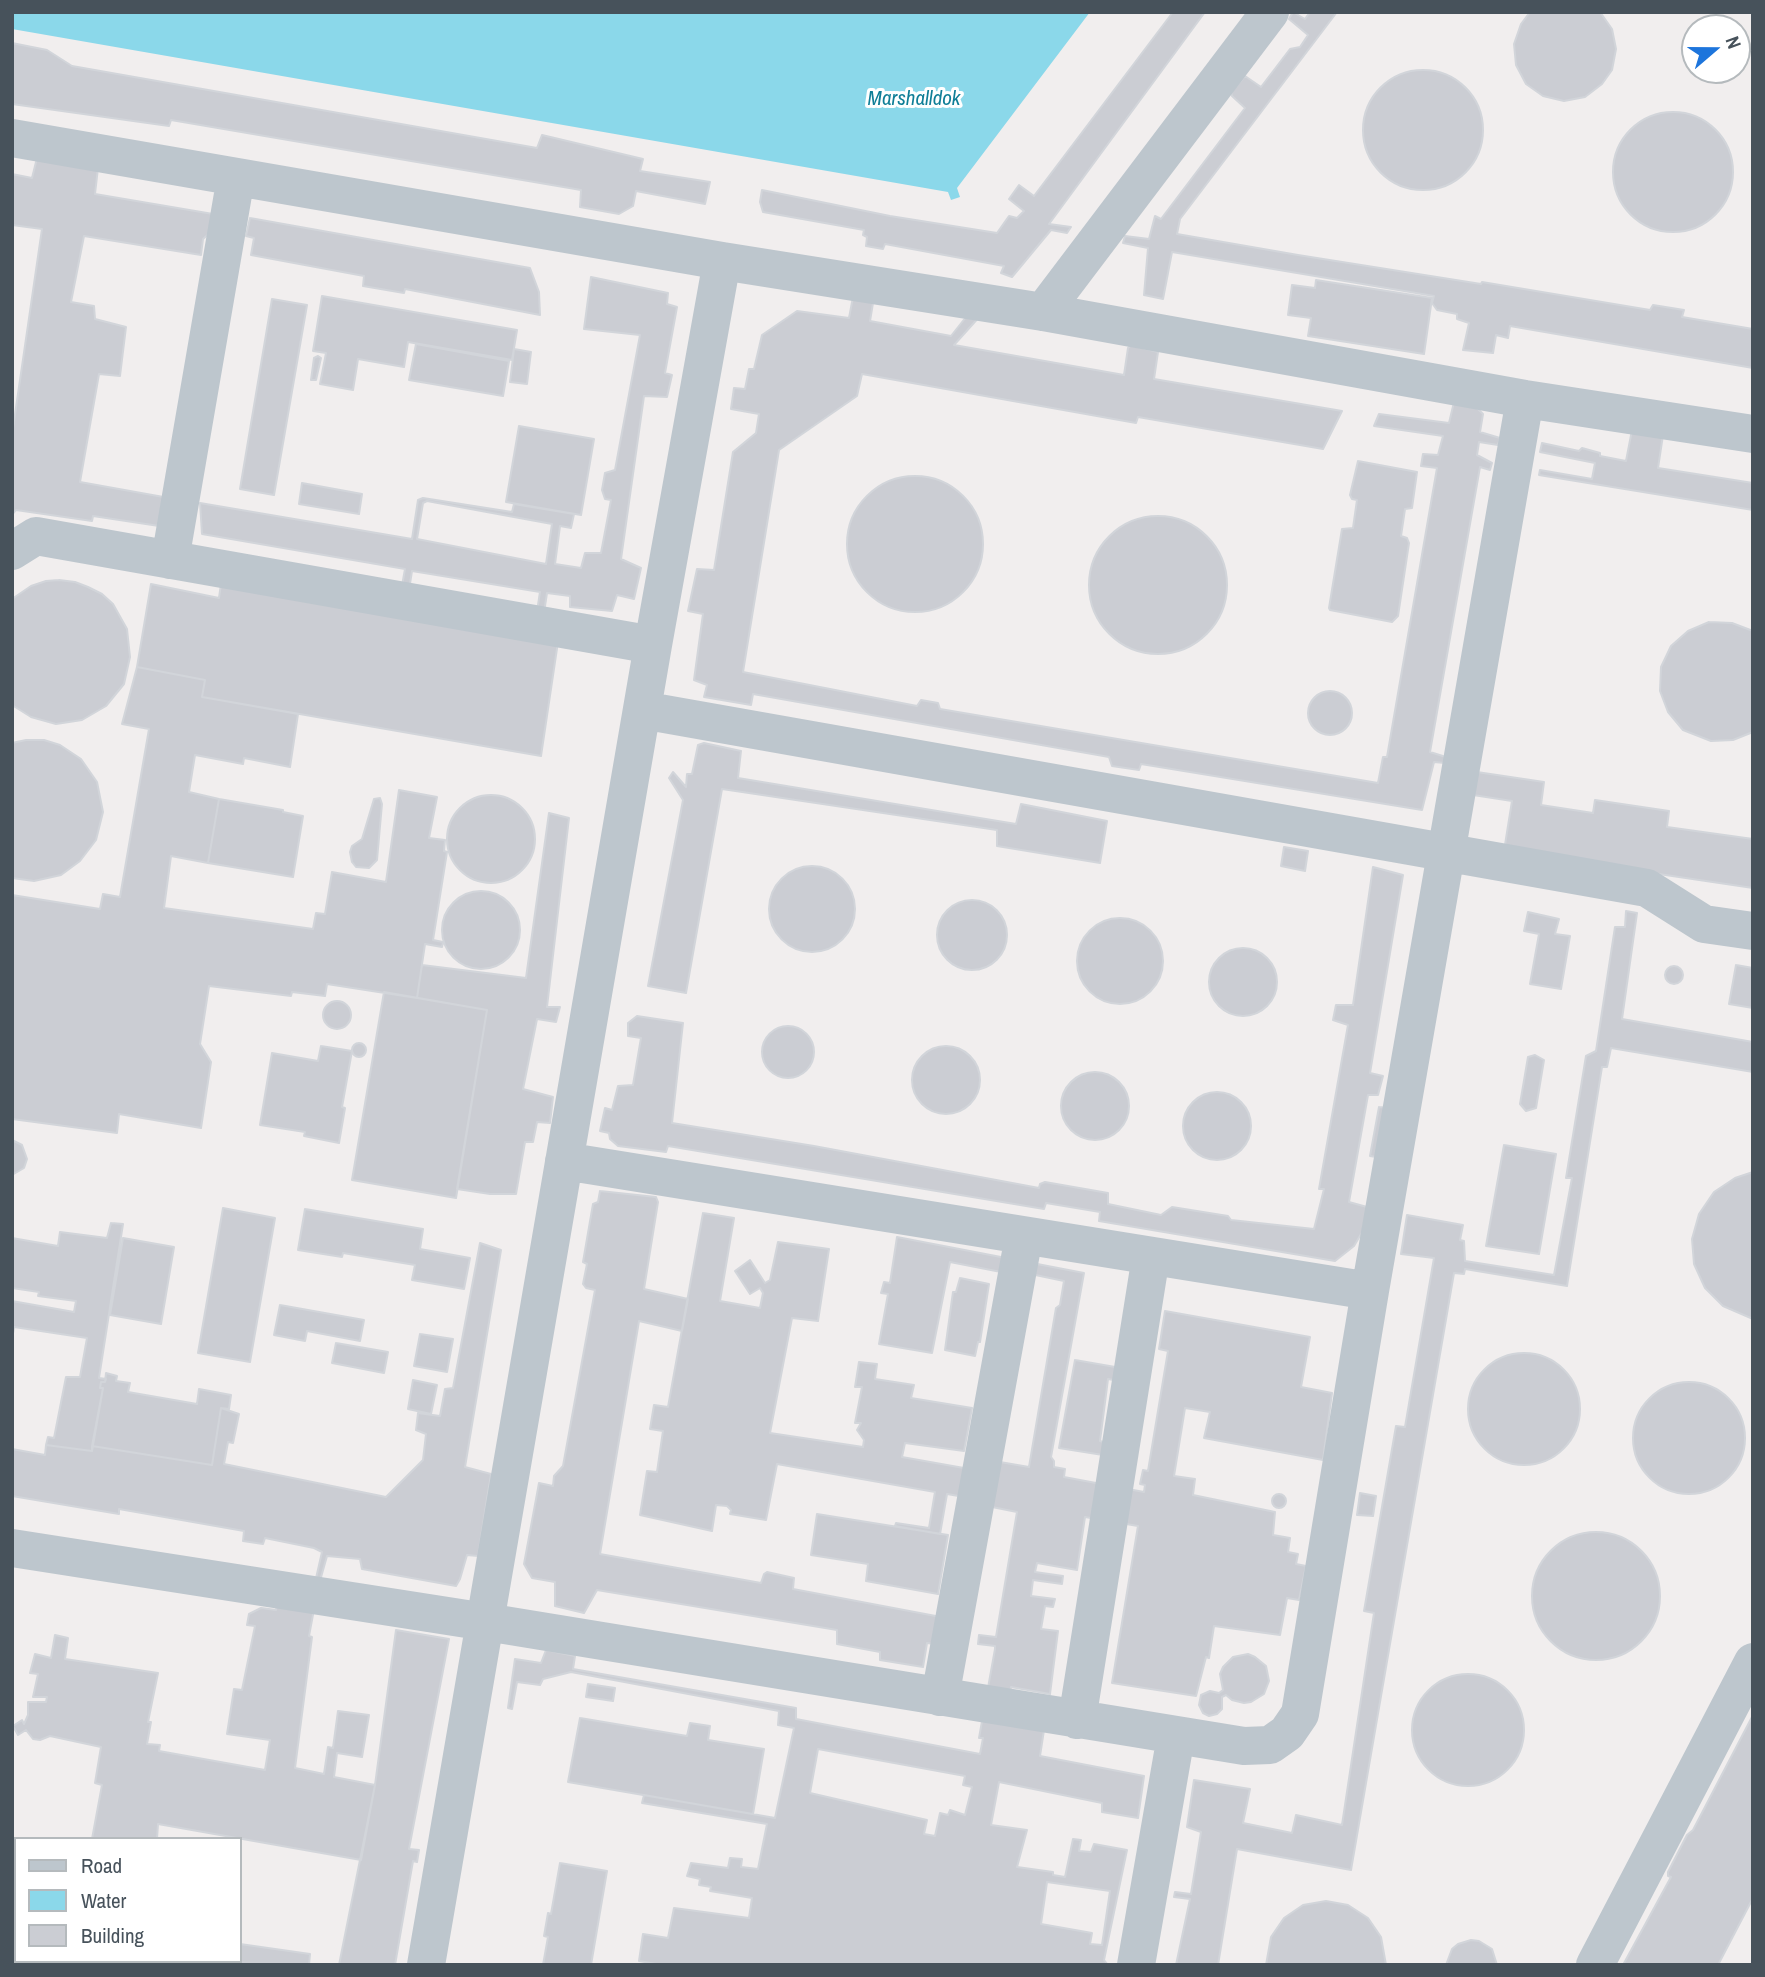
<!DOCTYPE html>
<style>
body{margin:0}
#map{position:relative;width:1765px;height:1977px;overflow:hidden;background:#f1eeee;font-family:"Archivo Narrow",sans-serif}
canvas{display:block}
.frame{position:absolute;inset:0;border:14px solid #47525b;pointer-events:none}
.legend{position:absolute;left:14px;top:1837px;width:228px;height:126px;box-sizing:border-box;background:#fff;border:2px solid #b5babd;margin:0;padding:9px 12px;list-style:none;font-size:21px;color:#47525b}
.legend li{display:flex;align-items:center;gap:14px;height:35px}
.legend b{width:35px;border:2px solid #b5babd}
.north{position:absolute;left:1681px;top:14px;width:70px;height:70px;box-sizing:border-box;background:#fff;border:2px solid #b5babd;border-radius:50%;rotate:70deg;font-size:19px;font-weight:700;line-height:28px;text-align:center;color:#47525b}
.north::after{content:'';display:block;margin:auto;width:24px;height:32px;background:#1d75dc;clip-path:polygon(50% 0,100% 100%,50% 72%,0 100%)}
</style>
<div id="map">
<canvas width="1765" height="1977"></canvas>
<div class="frame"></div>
<ul class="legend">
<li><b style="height:9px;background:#bdc6cd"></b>Road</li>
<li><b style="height:19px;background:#8bd8ea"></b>Water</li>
<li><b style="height:19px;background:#cbcdd3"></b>Building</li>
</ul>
<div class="north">N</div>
</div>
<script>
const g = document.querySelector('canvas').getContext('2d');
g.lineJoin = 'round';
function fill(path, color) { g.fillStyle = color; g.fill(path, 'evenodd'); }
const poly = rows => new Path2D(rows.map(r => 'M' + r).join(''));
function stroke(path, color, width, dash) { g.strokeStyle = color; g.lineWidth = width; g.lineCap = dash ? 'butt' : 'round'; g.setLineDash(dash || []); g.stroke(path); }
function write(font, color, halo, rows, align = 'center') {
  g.font = font + ' "Archivo Narrow",sans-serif'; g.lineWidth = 6; g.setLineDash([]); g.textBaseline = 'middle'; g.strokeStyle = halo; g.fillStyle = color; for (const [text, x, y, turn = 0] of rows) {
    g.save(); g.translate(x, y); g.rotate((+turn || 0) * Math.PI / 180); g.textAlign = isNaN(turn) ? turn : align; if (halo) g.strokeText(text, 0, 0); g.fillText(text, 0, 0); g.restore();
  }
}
const water = poly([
 [12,12,1090,12,957,188,960,197,951,200,948,192,12,29]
]);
const building = poly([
 [1173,12,1205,12,1049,224,1071,227,1067,233,1051,230,1012,277,1001,273,1004,266,885,244,883,249,866,246,867,237,863,235,864,230,763,212,760,202,762,190,890,216,997,233,1009,216,1017,218,1024,211,1009,199,1019,185,1034,196,1173,12],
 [1293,12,1305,19,1310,12,1337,12,1180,219,1177,234,1298,255,1481,284,1482,282,1650,310,1653,305,1684,310,1682,317,1753,329,1753,368,1510,326,1508,338,1496,335,1493,353,1463,350,1469,323,1457,319,1457,314,1437,310,1432,303,1434,296,1172,252,1163,299,1144,295,1148,248,1123,243,1125,236,1149,239,1155,216,1161,219,1245,108,1232,96,1231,92,1245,76,1261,87,1290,49,1300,47,1308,35,1289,19,1293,12],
 [1530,12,1600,12,1612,29,1616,49,1612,70,1602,84,1585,97,1564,101,1543,96,1526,84,1516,65,1514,44,1521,24,1530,12],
 [12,43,47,50,72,66,537,148,542,135,643,159,640,171,710,182,705,204,636,191,633,206,619,214,580,207,581,190,171,120,169,126,12,104,12,43],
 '1363 130a60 60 0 1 1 120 0a60 60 0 1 1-120 0Z',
 '1613 172a60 60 0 1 1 120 0a60 60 0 1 1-120 0Z',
 [37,158,98,168,95,194,213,214,212,231,203,239,201,255,84,236,71,302,94,306,95,319,126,327,120,376,99,374,80,482,169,498,159,526,93,516,92,521,16,510,12,515,12,435,42,229,12,225,12,174,32,178,37,158],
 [250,218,530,268,539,292,540,315,405,289,404,293,363,286,364,276,251,255,254,238,246,236,250,218],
 [591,277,668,293,667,304,677,307,665,373,672,375,667,397,644,396,621,559,641,568,634,599,617,595,612,611,570,607,570,596,547,593,541,632,534,631,540,592,412,571,406,609,398,608,405,569,202,534,200,503,412,539,418,500,423,498,512,512,514,504,574,514,571,528,560,526,555,564,581,568,585,553,601,553,611,500,605,499,602,490,605,473,615,470,640,335,584,329,591,277],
 [427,501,552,524,546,564,417,539,423,503,427,501],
 [1316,280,1432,298,1424,354,1308,336,1311,318,1288,315,1292,285,1315,288,1316,280],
 [322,296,517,330,512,360,408,342,404,367,358,359,353,390,320,384,326,353,313,351,322,296],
 [853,297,873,303,870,321,951,336,970,312,981,315,954,345,1124,375,1128,348,1131,345,1158,352,1154,379,1342,411,1323,449,1138,417,1136,423,862,374,857,396,779,450,743,672,917,706,921,700,938,703,940,709,1378,783,1383,757,1387,757,1437,468,1421,466,1423,454,1438,455,1443,436,1374,426,1379,414,1449,423,1454,402,1475,406,1483,414,1480,432,1500,438,1498,445,1479,442,1477,455,1492,463,1490,470,1480,467,1430,752,1446,757,1445,763,1434,762,1422,810,1141,764,1139,770,1112,766,1109,757,753,694,751,705,704,697,707,685,694,680,703,614,688,611,697,569,714,570,733,452,756,433,759,414,731,409,734,388,745,389,749,369,754,369,762,335,797,311,849,318,853,297],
 [272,299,307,305,274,495,240,489,272,299],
 [416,344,509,361,503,396,409,380,416,344],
 [514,349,531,352,527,384,510,382,514,349],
 [318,356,321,358,316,380,311,380,314,358,318,356],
 [519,426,594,439,581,515,506,502,519,426],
 [1632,430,1663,435,1658,468,1753,483,1753,510,1539,475,1540,470,1592,479,1595,463,1540,452,1542,443,1579,451,1582,448,1600,453,1600,456,1626,461,1632,430],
 [1358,461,1417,472,1412,508,1405,509,1401,536,1407,538,1409,543,1398,616,1392,622,1330,610,1329,608,1342,529,1353,528,1357,500,1352,499,1350,495,1358,461],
 '847 544a68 68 0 1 1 136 0a68 68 0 1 1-136 0Z',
 [302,483,362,494,359,514,299,504,302,483],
 '1089 585a69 69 0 1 1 138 0a69 69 0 1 1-138 0Z',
 [222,577,559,635,541,756,202,697,205,680,137,667,151,584,219,598,222,577],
 [59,580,75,582,88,587,102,594,113,604,127,629,130,657,124,684,106,706,82,720,56,724,31,717,12,705,12,599,31,586,46,581,59,580],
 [1709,622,1732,623,1753,631,1753,732,1733,740,1711,741,1683,730,1668,712,1660,691,1661,667,1671,646,1688,631,1709,622],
 [137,667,205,680,202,697,298,714,290,767,244,758,243,764,195,755,189,792,219,799,208,863,171,856,164,908,313,929,316,913,325,914,332,872,386,882,399,790,437,797,429,838,445,840,444,851,447,852,433,940,443,942,442,947,425,944,417,998,327,984,325,996,292,992,291,996,209,986,200,1044,211,1062,201,1128,119,1114,117,1133,12,1119,12,895,100,909,103,894,120,897,149,729,122,724,137,667],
 '1308 713a22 22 0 1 1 44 0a22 22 0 1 1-44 0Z',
 [26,740,44,740,60,745,81,759,97,782,103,812,96,840,80,861,61,875,34,881,12,878,12,743,26,740],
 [704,743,741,751,738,778,1016,824,1021,804,1107,821,1100,863,997,846,997,830,722,789,686,993,648,986,683,800,669,778,673,772,686,787,687,774,692,774,698,745,704,743],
 [1450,768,1544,782,1541,805,1593,813,1595,800,1669,811,1667,827,1753,839,1753,888,1504,851,1512,801,1447,791,1450,768],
 '447 839a44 44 0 1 1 88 0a44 44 0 1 1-88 0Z',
 [380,798,382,804,377,860,369,868,356,867,352,862,350,852,352,846,362,839,374,799,380,798],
 [219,799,283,810,283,812,303,816,293,877,208,863,219,799],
 [549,813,569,818,547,1007,560,1007,556,1022,537,1019,523,1089,553,1097,550,1123,537,1122,533,1142,525,1142,516,1194,490,1194,457,1189,487,1010,417,998,422,965,526,978,549,813],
 [1284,847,1308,851,1305,871,1281,866,1284,847],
 '769 909a43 43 0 1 1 86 0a43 43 0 1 1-86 0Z',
 [1373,867,1403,875,1370,1073,1383,1076,1378,1095,1368,1095,1349,1202,1367,1207,1364,1229,1354,1246,1335,1261,1099,1221,1100,1212,1046,1203,1044,1209,668,1146,666,1152,618,1146,610,1139,609,1133,600,1131,605,1108,612,1110,618,1086,633,1085,641,1038,628,1036,628,1023,637,1016,683,1023,672,1123,814,1146,1039,1188,1040,1184,1045,1182,1108,1193,1108,1204,1161,1215,1172,1207,1228,1216,1231,1220,1314,1229,1324,1189,1319,1189,1348,1025,1333,1020,1336,1005,1353,1005,1373,867],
 '442 930a39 39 0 1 1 78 0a39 39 0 1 1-78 0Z',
 '937 935a35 35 0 1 1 70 0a35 35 0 1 1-70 0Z',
 [1626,911,1637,913,1622,1019,1753,1042,1753,1072,1611,1048,1607,1067,1602,1067,1567,1286,1465,1269,1464,1274,1454,1273,1351,1870,1237,1849,1218,1965,1176,1965,1190,1899,1174,1897,1175,1892,1191,1894,1201,1832,1187,1827,1194,1780,1250,1789,1243,1823,1292,1833,1296,1815,1342,1825,1374,1613,1364,1611,1396,1426,1405,1427,1434,1258,1401,1254,1407,1215,1463,1225,1460,1240,1464,1241,1465,1261,1554,1275,1572,1178,1566,1178,1586,1056,1596,1051,1615,927,1625,927,1626,911],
 [1528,912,1559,919,1555,934,1570,936,1561,989,1530,984,1539,934,1524,931,1528,912],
 '1077 961a43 43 0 1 1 86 0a43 43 0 1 1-86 0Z',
 '1209 982a34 34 0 1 1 68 0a34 34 0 1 1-68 0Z',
 [1736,965,1753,968,1753,1008,1729,1004,1736,965],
 '1665 975a9 9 0 1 1 18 0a9 9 0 1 1-18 0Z',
 [384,992,487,1010,456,1198,352,1180,384,992],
 '323 1015a14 14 0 1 1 28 0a14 14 0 1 1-28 0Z',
 '762 1052a26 26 0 1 1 52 0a26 26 0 1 1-52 0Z',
 '352 1050a7 7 0 1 1 14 0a7 7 0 1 1-14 0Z',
 '912 1080a34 34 0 1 1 68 0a34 34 0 1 1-68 0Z',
 [321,1046,352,1051,342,1107,345,1108,339,1143,304,1136,305,1132,260,1125,272,1053,318,1061,321,1046],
 [1535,1055,1544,1060,1536,1108,1526,1111,1520,1104,1528,1057,1535,1055],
 '1061 1106a34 34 0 1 1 68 0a34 34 0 1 1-68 0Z',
 '1183 1126a34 34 0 1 1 68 0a34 34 0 1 1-68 0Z',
 [1379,1107,1390,1108,1382,1158,1370,1156,1379,1107],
 [12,1140,22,1145,27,1159,24,1168,12,1175,12,1140],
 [1504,1145,1556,1154,1539,1254,1486,1246,1504,1145],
 [1753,1172,1753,1319,1723,1306,1705,1288,1694,1264,1692,1239,1699,1214,1714,1192,1735,1178,1753,1172],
 [600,1191,656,1197,658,1202,644,1289,688,1299,682,1331,639,1321,600,1554,761,1583,764,1574,767,1572,794,1578,793,1589,941,1617,935,1644,927,1643,923,1667,880,1660,880,1652,837,1644,837,1630,597,1590,584,1613,555,1606,555,1582,532,1578,524,1564,539,1483,553,1486,554,1476,563,1466,595,1290,586,1288,583,1284,587,1264,583,1262,593,1204,598,1202,600,1191],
 [223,1208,275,1218,250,1362,198,1353,223,1208],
 [305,1209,423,1229,420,1249,470,1258,464,1289,412,1280,415,1265,343,1253,342,1257,298,1250,305,1209],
 [703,1213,734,1218,720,1301,760,1308,763,1293,760,1288,750,1294,735,1271,750,1260,765,1283,770,1280,778,1242,829,1249,818,1321,792,1318,770,1433,863,1447,864,1440,857,1430,861,1423,855,1423,862,1387,855,1387,859,1362,877,1364,875,1379,914,1385,911,1398,972,1408,964,1451,905,1443,902,1457,992,1473,994,1461,1029,1467,1056,1308,1060,1305,1064,1281,1002,1268,1001,1272,950,1262,932,1353,879,1344,888,1294,881,1293,884,1282,890,1283,897,1237,1084,1273,1051,1457,1054,1461,1054,1467,1065,1469,1064,1477,1144,1492,1145,1485,1140,1484,1143,1470,1148,1471,1168,1351,1159,1349,1165,1311,1310,1337,1301,1387,1332,1393,1323,1460,1204,1438,1210,1412,1185,1408,1174,1476,1195,1479,1193,1495,1275,1512,1273,1535,1290,1538,1288,1552,1298,1554,1296,1564,1306,1566,1299,1600,1287,1598,1280,1635,1214,1626,1209,1658,1206,1657,1196,1696,1112,1683,1138,1526,1085,1517,1077,1570,1037,1563,1035,1572,1063,1576,1062,1584,1033,1580,1031,1596,1055,1599,1053,1607,1045,1606,1041,1629,1058,1631,1050,1694,1011,1687,1003,1723,1044,1730,1040,1756,1144,1776,1138,1818,1102,1812,1102,1803,999,1782,991,1825,1027,1830,1017,1867,1053,1872,1053,1875,1065,1877,1073,1839,1081,1840,1079,1851,1091,1852,1094,1844,1127,1850,1104,1960,1108,1965,662,1965,639,1961,643,1934,668,1938,674,1908,749,1918,752,1898,710,1891,711,1887,699,1885,700,1879,687,1876,691,1863,728,1868,730,1858,742,1859,741,1867,758,1869,767,1824,642,1803,644,1795,775,1818,794,1728,778,1725,779,1711,571,1672,543,1679,540,1685,517,1682,512,1709,508,1708,515,1659,541,1663,546,1650,575,1656,573,1669,796,1708,796,1719,980,1754,983,1738,979,1738,995,1649,995,1646,978,1644,979,1635,996,1637,1017,1512,992,1507,993,1502,947,1494,940,1534,895,1526,896,1523,929,1528,935,1492,777,1464,766,1520,730,1514,731,1510,727,1506,716,1505,712,1531,640,1515,647,1471,657,1472,663,1431,650,1429,654,1405,668,1407,703,1213],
 [818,1749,965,1776,963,1785,972,1787,965,1815,950,1810,948,1815,940,1813,935,1836,924,1834,927,1820,810,1793,818,1749],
 [1047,1882,1110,1891,1102,1945,1090,1944,1092,1933,1041,1924,1047,1882],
 [111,1223,123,1224,99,1378,106,1379,105,1382,101,1382,100,1388,103,1388,92,1451,46,1445,48,1437,54,1438,66,1377,80,1377,87,1338,14,1327,12,1340,12,1301,74,1312,76,1301,38,1296,39,1292,12,1288,12,1238,58,1246,60,1232,107,1238,111,1223],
 [123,1238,174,1247,161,1324,110,1315,123,1238],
 [480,1243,501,1250,465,1467,491,1474,478,1556,467,1555,460,1579,456,1586,362,1569,360,1559,327,1556,318,1588,314,1587,322,1552,314,1548,265,1538,263,1544,243,1541,244,1531,119,1509,119,1514,12,1496,12,1449,45,1455,46,1445,92,1451,92,1446,212,1465,221,1408,239,1414,233,1443,228,1442,224,1464,386,1497,423,1460,426,1434,416,1430,418,1413,440,1416,445,1389,453,1388,480,1243],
 [960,1278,989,1284,980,1342,978,1342,975,1356,945,1350,953,1292,956,1292,960,1278],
 [280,1305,364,1320,360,1341,307,1331,305,1341,274,1335,280,1305],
 [420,1334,453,1339,447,1372,414,1366,420,1334],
 [336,1343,388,1352,384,1373,332,1363,336,1343],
 '1468 1409a56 56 0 1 1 112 0a56 56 0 1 1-112 0Z',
 [1075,1360,1121,1368,1119,1381,1108,1379,1100,1441,1107,1443,1103,1455,1059,1448,1075,1360],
 [106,1373,117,1376,116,1381,130,1383,128,1392,197,1404,199,1389,231,1395,229,1409,221,1408,212,1465,92,1446,103,1388,100,1388,101,1382,105,1382,106,1373],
 [413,1380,437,1385,431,1414,408,1409,413,1380],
 '1633 1438a56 56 0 1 1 112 0a56 56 0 1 1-112 0Z',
 [1360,1493,1376,1496,1373,1516,1357,1515,1360,1493],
 '1272 1501a7 7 0 1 1 14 0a7 7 0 1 1-14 0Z',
 [817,1514,948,1535,938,1594,866,1581,868,1564,811,1555,817,1514],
 '1532 1596a64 64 0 1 1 128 0a64 64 0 1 1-128 0Z',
 [283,1583,318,1588,309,1636,312,1637,295,1768,324,1774,328,1747,333,1748,338,1711,369,1715,362,1757,337,1753,334,1777,375,1785,361,1860,158,1824,157,1839,92,1839,102,1785,95,1783,101,1747,50,1736,40,1740,33,1739,26,1730,18,1735,13,1726,22,1720,24,1724,28,1715,28,1702,46,1702,47,1697,33,1697,38,1674,30,1673,35,1654,51,1658,55,1635,68,1638,65,1659,158,1673,148,1722,151,1722,147,1744,160,1745,159,1751,265,1770,270,1740,227,1734,234,1689,242,1690,255,1626,247,1625,249,1614,261,1608,276,1610,283,1583],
 [396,1630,449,1639,409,1849,419,1850,417,1862,413,1861,395,1965,339,1965,375,1785,396,1630],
 [1248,1654,1255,1657,1266,1666,1269,1681,1264,1694,1251,1702,1244,1703,1232,1700,1226,1695,1222,1697,1222,1709,1217,1714,1209,1716,1203,1713,1199,1705,1201,1695,1210,1691,1219,1693,1223,1690,1220,1674,1223,1667,1233,1657,1248,1654],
 '1412 1730a56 56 0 1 1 112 0a56 56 0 1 1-112 0Z',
 [588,1684,615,1688,613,1701,586,1697,588,1684],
 [1753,1715,1753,1898,1718,1965,1623,1965,1671,1877,1668,1876,1668,1872,1687,1835,1693,1830,1753,1715],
 [580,1718,687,1736,690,1723,710,1726,708,1740,764,1749,753,1814,568,1782,580,1718],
 [560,1863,607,1871,591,1965,543,1965,548,1937,544,1936,548,1913,551,1914,560,1863],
 [1326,1901,1348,1905,1368,1918,1381,1937,1386,1965,1266,1965,1271,1937,1284,1918,1303,1905,1326,1901],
 [1471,1940,1479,1941,1492,1949,1497,1965,1446,1965,1452,1949,1458,1944,1471,1940],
 [240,1944,310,1954,309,1965,198,1965,198,1961,240,1961,240,1944],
 [17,1961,105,1961,104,1965,16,1965,17,1961]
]);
const minor = poly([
 [12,138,722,261,1043,312,1525,399,1753,434],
 [1043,312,1270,12],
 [12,551,36,536,653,645],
 [170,560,236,177],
 [642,710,1647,888,1704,924,1753,931],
 [564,1161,1370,1291],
 [12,1548,486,1622,1244,1746,1270,1745,1287,1733,1300,1714,1370,1291,1525,399],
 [940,1697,1024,1236],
 [1077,1720,1151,1256],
 [426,1965,653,645,722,261],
 [1136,1965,1176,1736],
 [1595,1965,1753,1662]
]);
const waterNames = [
 ["Marshalldok",914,99]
];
fill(water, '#8bd8ea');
fill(building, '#cbcdd3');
stroke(building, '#d2d5da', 2);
stroke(minor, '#bdc6cd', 38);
write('italic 21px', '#0f7e97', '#fff', waterNames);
</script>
